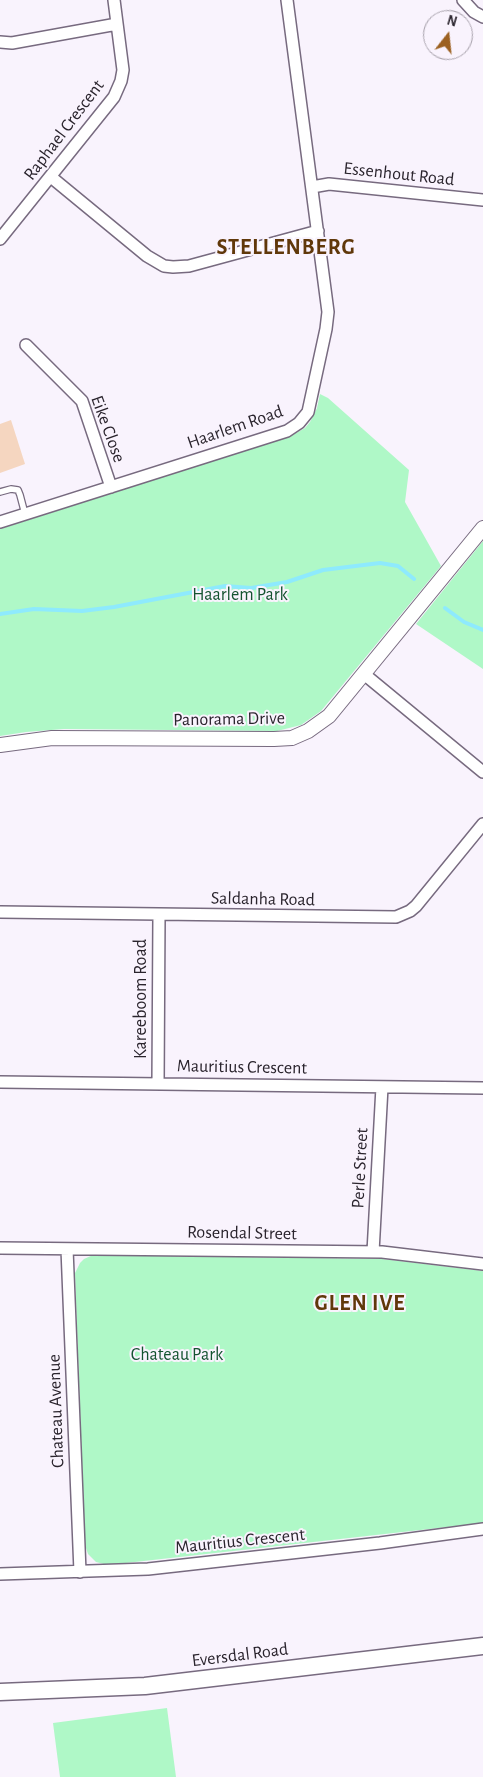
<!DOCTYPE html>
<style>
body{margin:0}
#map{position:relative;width:483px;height:1777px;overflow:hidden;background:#f9f3fd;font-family:"Alegreya Sans",sans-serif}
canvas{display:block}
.north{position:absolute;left:423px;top:10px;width:50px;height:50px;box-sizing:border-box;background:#f9f3fd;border:1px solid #a6a0aa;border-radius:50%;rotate:16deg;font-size:14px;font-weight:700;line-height:20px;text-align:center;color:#2a242d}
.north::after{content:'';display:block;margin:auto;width:18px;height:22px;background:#9c6121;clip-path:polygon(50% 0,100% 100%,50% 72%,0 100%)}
</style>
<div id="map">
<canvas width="483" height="1777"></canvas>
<div class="north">N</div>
</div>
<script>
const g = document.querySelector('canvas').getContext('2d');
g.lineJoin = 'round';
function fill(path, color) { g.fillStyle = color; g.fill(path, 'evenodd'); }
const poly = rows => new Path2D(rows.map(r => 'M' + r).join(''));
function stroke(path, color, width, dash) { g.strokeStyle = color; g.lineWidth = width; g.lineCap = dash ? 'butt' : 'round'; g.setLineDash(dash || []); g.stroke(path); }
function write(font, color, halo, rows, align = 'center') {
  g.font = font + ' "Alegreya Sans",sans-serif'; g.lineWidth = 4; g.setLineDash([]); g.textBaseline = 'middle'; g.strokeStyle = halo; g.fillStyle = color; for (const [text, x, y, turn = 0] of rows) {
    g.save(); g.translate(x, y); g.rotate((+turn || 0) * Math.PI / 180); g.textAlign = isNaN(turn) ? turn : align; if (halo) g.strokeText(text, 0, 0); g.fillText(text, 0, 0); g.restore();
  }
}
const green = poly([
 [320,394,328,398,409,470,405,502,441,566,321,711,301,725,277,731,64,729,26,732,0,736,0,529,291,436,305,428,310,422,317,408],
 [483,541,483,669,416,624],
 [93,1255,382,1259,483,1271,483,1523,108,1565,96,1562,88,1554,85,1545,75,1273,80,1263,84,1259],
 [167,1708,176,1777,60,1777,53,1723]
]);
const stream = poly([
 [445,608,464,622,483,630],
 [0,614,34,609,82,611,114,607,225,586,251,588,287,582,323,570,380,563,398,566,414,579]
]);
const building = poly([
 [11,420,25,464,0,473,0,424]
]);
const service = poly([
 [0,492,11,489,18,490,20,495,25,514]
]);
const minor = poly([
 [463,0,474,12,483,17],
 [0,42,12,43,117,24],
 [51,177,147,256,164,266,173,267,189,266,318,231],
 [312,187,329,184,483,200],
 [0,239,114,97,121,81,123,70,114,0],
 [26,345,82,401,111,487],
 [0,522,287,431,299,423,308,412,326,329,328,312,287,0],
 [364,674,483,772],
 [0,912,396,917,410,911,416,906,483,824],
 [0,1082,483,1088],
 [158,1084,159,915],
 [0,1248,382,1252,483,1264],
 [67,1249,80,1572],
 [373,1252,382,1087],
 [0,1574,148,1569,380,1543,483,1529]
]);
const tertiary = poly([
 [0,745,52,738,274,739,292,738,308,731,329,716,483,528]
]);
const secondary = poly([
 [0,1692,145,1686,483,1646]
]);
const streetNames = [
 ["Raphael Crescent",64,130,-53],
 ["Essenhout Road",399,174,6],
 ["Haarlem Road",235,427,-19],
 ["Eike Close",108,429,70],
 ["Panorama Drive",229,719,-1],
 ["Saldanha Road",263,899,1],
 ["Kareeboom Road",141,999,-90],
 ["Mauritius Crescent",242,1067,1],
 ["Perle Street",360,1168,-87],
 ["Rosendal Street",242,1233,1],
 ["Chateau Avenue",56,1411,-92],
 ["Mauritius Crescent",240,1541,-6],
 ["Eversdal Road",240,1655,-7]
];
const parkNames = [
 ["Haarlem Park",240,595],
 ["Chateau Park",177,1355]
];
const districtNames = [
 ["STELLENBERG",286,247],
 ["GLEN IVE",360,1303]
];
fill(green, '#aff8c7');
stroke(stream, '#8eeafd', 4);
fill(building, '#f5d6c0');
stroke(service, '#776a7f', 8);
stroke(minor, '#776a7f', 14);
stroke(tertiary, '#776a7f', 16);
stroke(secondary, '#776a7f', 19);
stroke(service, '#fff', 5.5);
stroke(minor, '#fff', 11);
stroke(tertiary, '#fff', 14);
stroke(secondary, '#fff', 16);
write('18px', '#2a242d', '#f9f3fd', streetNames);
write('18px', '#145330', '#f9f3fd', parkNames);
g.letterSpacing = '1px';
write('bold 22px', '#60380a', '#f9f3fd', districtNames);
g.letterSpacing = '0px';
</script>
